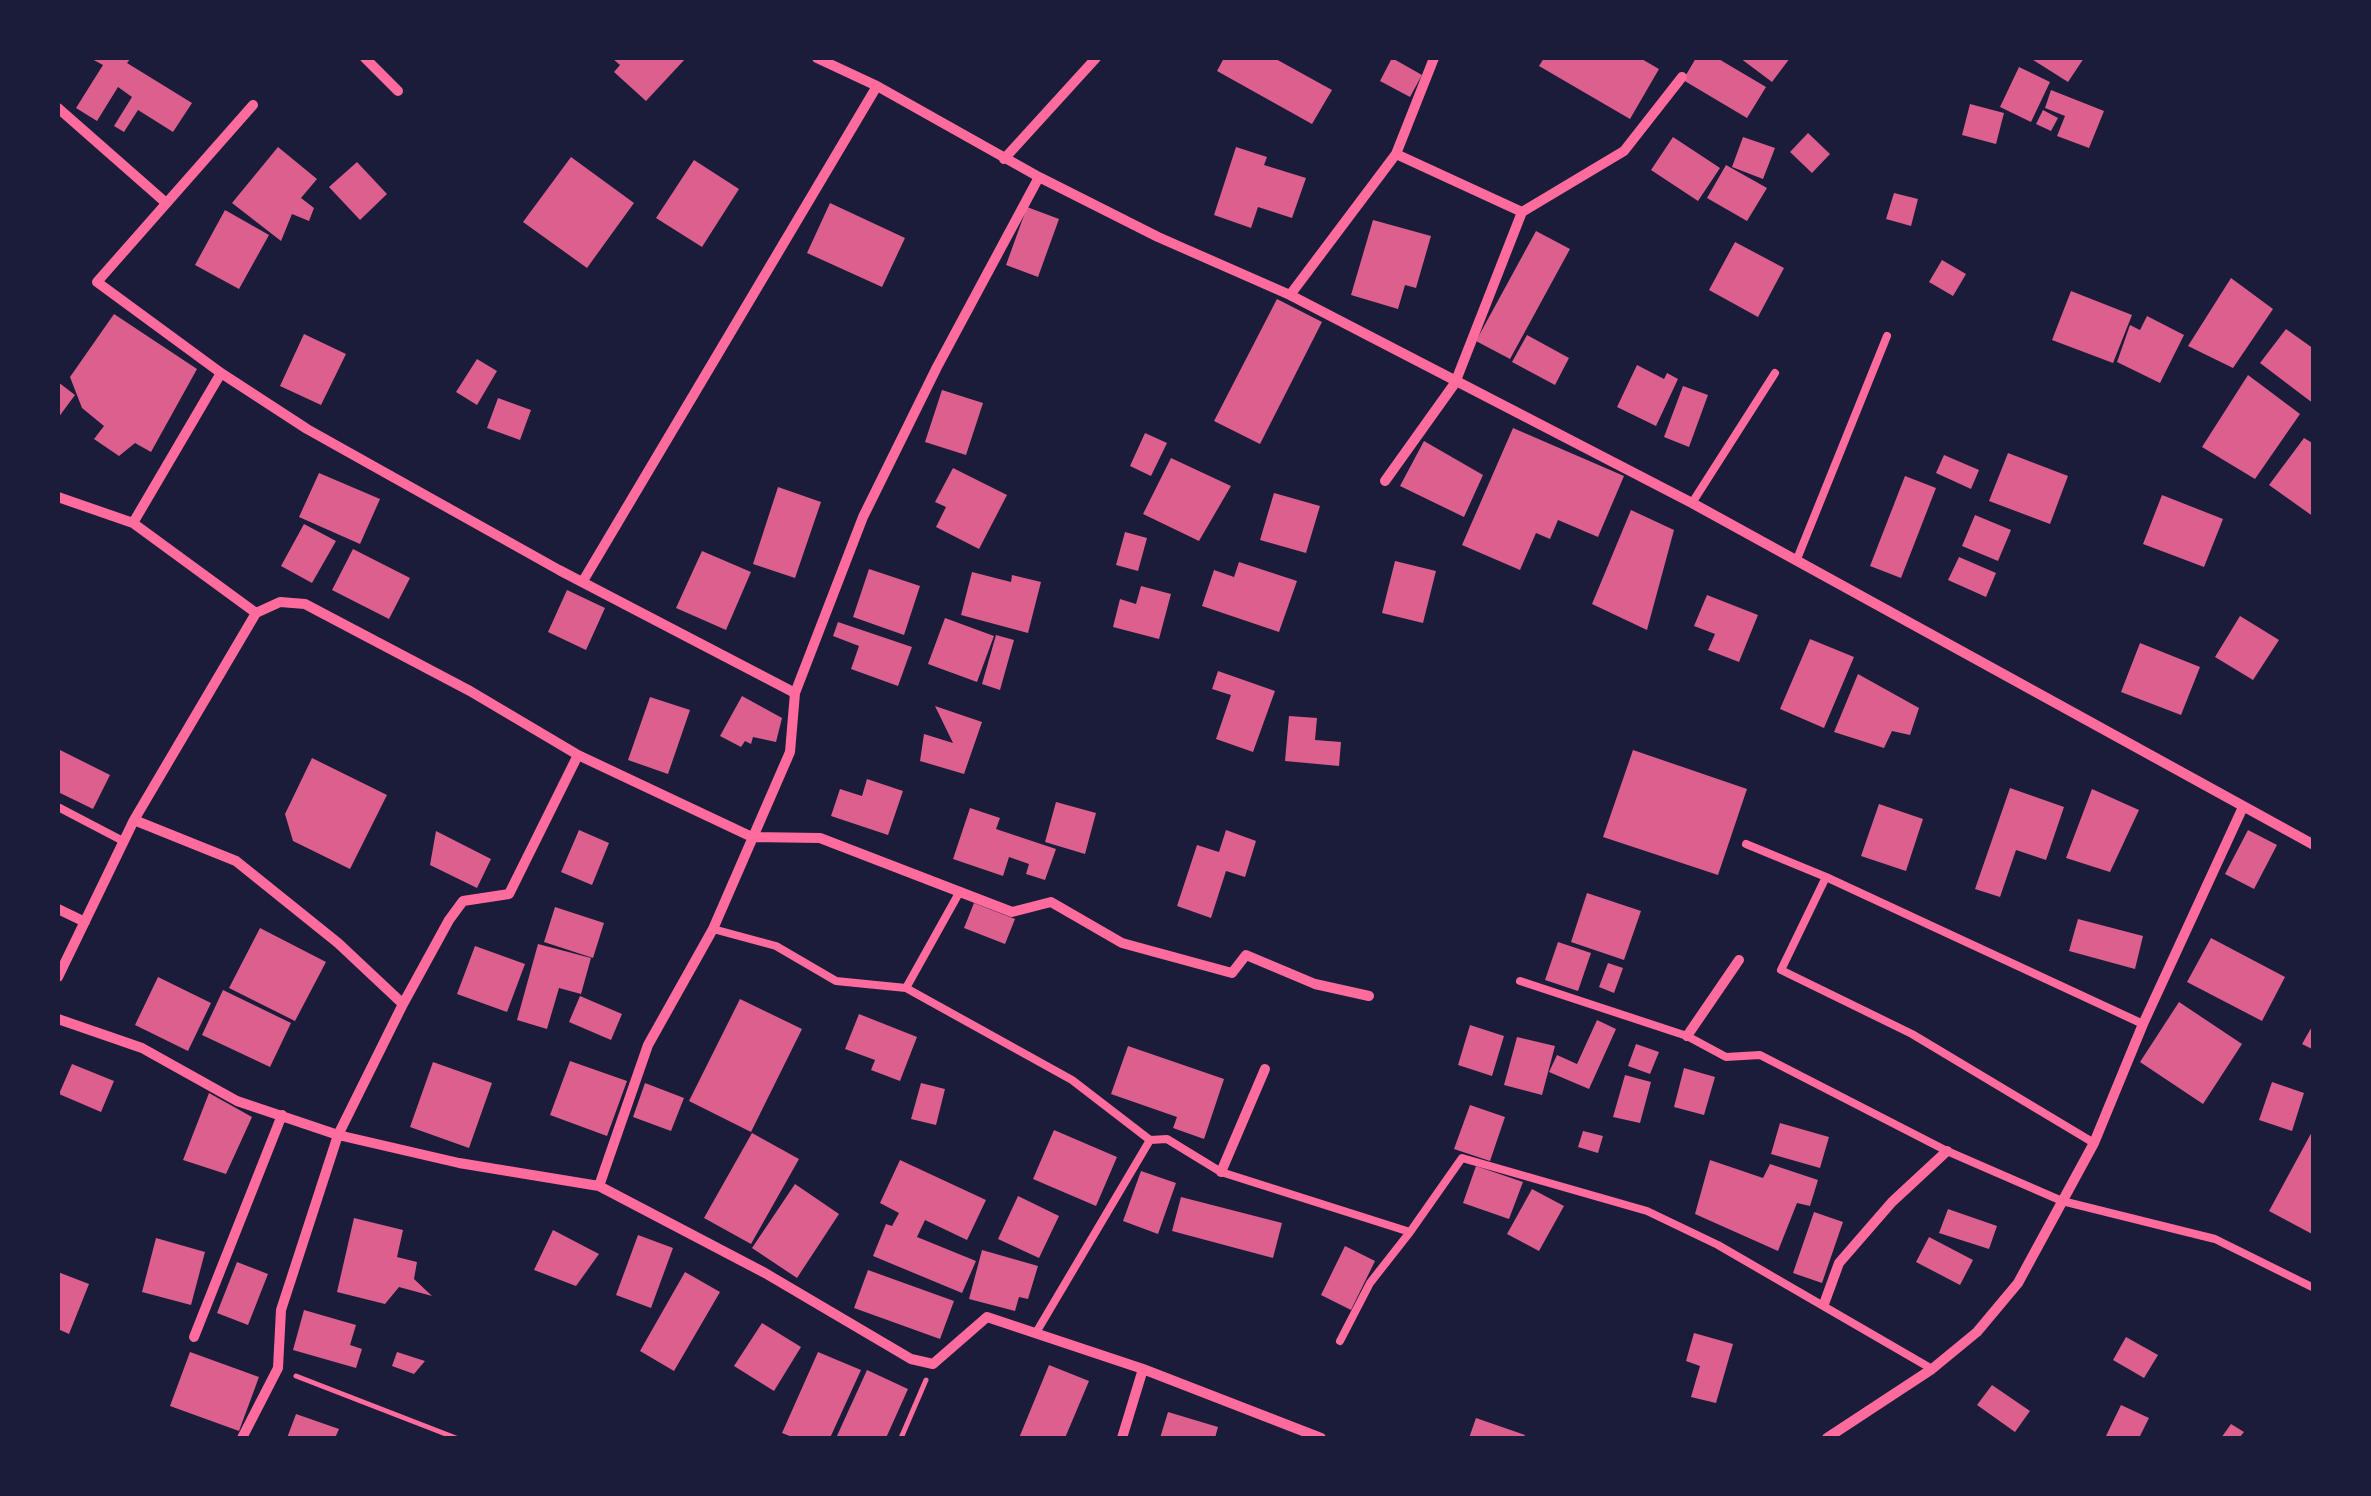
<!DOCTYPE html>
<style>
body{margin:0}
#map{position:relative;width:2371px;height:1496px;overflow:hidden;background:#1b1b3a;font-family:"DM Sans",sans-serif}
canvas{display:block}
.frame{position:absolute;inset:0;border:60px solid #1b1b3a;pointer-events:none}
</style>
<div id="map">
<canvas width="2371" height="1496"></canvas>
<div class="frame"></div>
</div>
<script>
const g = document.querySelector('canvas').getContext('2d');
g.lineJoin = 'round';
function fill(path, color) { g.fillStyle = color; g.fill(path, 'evenodd'); }
const poly = rows => new Path2D(rows.map(r => 'M' + r).join(''));
function stroke(path, color, width, dash) { g.strokeStyle = color; g.lineWidth = width; g.lineCap = dash ? 'butt' : 'round'; g.setLineDash(dash || []); g.stroke(path); }
const building = poly([
 [90,58,131,58,127,63,192,103,173,132,138,110,124,132,114,126,132,97,118,87,97,121,76,108,103,65],
 [612,58,686,58,646,101,614,72,620,65],
 [1224,58,1274,58,1332,90,1312,124,1217,71],
 [1392,58,1422,75,1410,97,1380,81],
 [1544,58,1640,58,1659,69,1630,119,1539,66],
 [1696,58,1717,58,1766,87,1747,118,1683,80],
 [1740,58,1790,58,1772,82],
 [2030,58,2084,58,2068,82],
 [2019,67,2050,82,2031,122,2000,107],
 [2051,90,2104,111,2089,148,2057,136,2065,116,2045,108],
 [1970,104,2004,113,1996,144,1962,135],
 [2043,110,2058,118,2051,131,2036,124],
 [1808,133,1830,154,1812,173,1790,152],
 [1673,137,1720,168,1698,201,1651,170],
 [1743,137,1775,148,1763,179,1732,167],
 [278,147,317,179,301,198,314,208,309,221,292,214,281,241,232,203],
 [1236,147,1267,157,1264,165,1306,178,1292,218,1258,207,1251,228,1214,215],
 [571,157,634,203,587,268,523,222],
 [694,160,739,189,702,247,656,218],
 [357,162,387,194,360,220,329,187],
 [1726,165,1767,188,1747,221,1707,198],
 [1894,193,1918,199,1911,226,1886,219],
 [830,203,905,238,882,287,807,253],
 [1027,207,1059,219,1038,277,1006,265],
 [225,210,269,235,239,289,195,265],
 [1373,220,1431,236,1416,288,1405,285,1398,309,1351,295],
 [1536,231,1570,249,1510,359,1476,341],
 [1735,242,1784,268,1758,317,1709,290],
 [1942,260,1966,274,1953,296,1929,282],
 [2231,278,2273,309,2233,368,2188,346],
 [2071,291,2132,315,2113,363,2052,340],
 [1277,299,1322,322,1260,444,1214,421],
 [114,314,197,369,151,452,135,443,119,456,94,439,104,426,82,408,70,377],
 [2147,316,2184,335,2160,383,2117,362,2130,325,2140,330],
 [2286,329,2314,349,2314,404,2260,363],
 [304,334,346,354,321,405,280,386],
 [1527,335,1569,358,1555,385,1512,362],
 [477,359,497,371,477,405,456,392],
 [1637,365,1664,379,1667,373,1678,379,1656,426,1617,407],
 [2248,375,2300,414,2255,479,2202,447],
 [58,382,75,395,58,418],
 [1683,386,1708,395,1689,447,1664,437],
 [942,390,983,403,966,455,925,442],
 [498,398,531,410,520,440,487,428],
 [1513,428,1624,476,1598,537,1558,520,1550,539,1536,533,1520,570,1462,545],
 [1145,433,1167,443,1151,476,1130,466],
 [2304,438,2314,444,2314,517,2269,485],
 [1424,441,1483,475,1464,517,1400,486],
 [2008,453,2068,476,2050,524,1989,501],
 [1944,455,1979,470,1971,489,1936,473],
 [1171,458,1231,486,1199,541,1143,514],
 [953,468,1007,495,979,549,936,527,946,507,935,502],
 [319,473,380,499,360,544,299,517],
 [1905,476,1936,488,1901,578,1870,566],
 [778,487,821,502,795,578,753,564],
 [1274,493,1320,506,1306,553,1260,540],
 [2162,495,2223,519,2204,567,2143,544],
 [1631,510,1674,530,1647,630,1592,604],
 [1975,515,2011,530,1998,561,1962,546],
 [304,524,336,541,312,583,281,566],
 [1125,532,1147,538,1138,571,1116,565],
 [353,549,410,578,389,619,332,590],
 [702,551,751,572,726,630,676,608],
 [1959,557,1996,573,1986,597,1948,580],
 [1395,561,1436,571,1423,623,1382,613],
 [1239,562,1297,581,1279,632,1202,606,1214,570,1234,577],
 [869,569,920,586,904,635,853,617],
 [972,572,1011,582,1012,575,1041,582,1028,633,961,615],
 [1141,586,1171,594,1159,639,1113,627,1120,599,1136,604],
 [567,590,605,608,586,650,548,632],
 [1707,595,1758,615,1739,662,1708,650,1715,634,1694,626],
 [2240,616,2279,640,2253,680,2215,657],
 [945,618,994,636,977,682,928,664],
 [838,622,912,647,898,686,851,669,859,646,833,636],
 [996,635,1014,640,1000,690,982,684],
 [1810,639,1854,657,1824,728,1780,709],
 [2140,643,2200,667,2181,715,2121,692],
 [1218,671,1275,691,1253,752,1216,739,1231,695,1212,689],
 [1858,674,1919,708,1910,735,1892,731,1884,748,1834,732],
 [742,696,782,718,776,742,753,737,751,744,745,741,741,747,720,736],
 [650,697,690,710,668,774,628,760],
 [935,706,982,722,964,774,920,761,924,734,953,743],
 [1289,716,1317,718,1315,740,1341,742,1339,766,1285,761],
 [58,749,110,775,93,809,58,792],
 [1633,750,1747,789,1718,875,1603,837],
 [312,758,387,795,350,869,293,841,285,814],
 [867,779,903,791,888,835,831,816,840,789,862,796],
 [2010,788,2064,807,2046,860,2016,850,2000,897,1975,889],
 [2092,789,2139,810,2110,872,2066,858],
 [1056,802,1096,813,1085,854,1045,842],
 [1879,804,1923,819,1906,871,1861,856],
 [970,808,1000,818,996,829,1056,849,1045,880,1026,874,1029,864,1009,857,1003,876,953,859],
 [579,830,609,843,592,885,561,872],
 [1226,830,1256,841,1245,877,1226,871,1211,918,1177,906,1197,845,1219,852],
 [2248,830,2277,845,2254,889,2225,874],
 [436,831,491,859,477,888,430,865],
 [1587,893,1641,911,1624,960,1571,942],
 [974,903,1015,919,1005,944,964,928],
 [555,907,604,923,593,958,544,942],
 [2078,919,2143,936,2135,969,2069,951],
 [260,928,326,962,295,1021,229,988],
 [2211,938,2285,977,2262,1021,2187,982],
 [1558,942,1591,953,1578,991,1545,980],
 [538,944,591,958,581,994,559,988,547,1029,517,1020],
 [475,946,525,964,507,1012,457,994],
 [1608,963,1623,968,1614,993,1599,987],
 [158,977,211,1003,188,1051,135,1025],
 [223,990,291,1023,270,1067,202,1035],
 [580,996,622,1014,611,1040,569,1022],
 [740,999,802,1029,751,1132,689,1101],
 [2179,1002,2242,1044,2203,1104,2140,1062],
 [859,1014,917,1037,900,1081,871,1070,875,1060,845,1049],
 [1597,1020,1616,1029,1589,1089,1549,1072,1557,1055,1577,1064],
 [2314,1023,2314,1050,2302,1044],
 [1470,1025,1504,1036,1492,1076,1458,1065],
 [1517,1037,1555,1046,1542,1095,1504,1085],
 [1636,1044,1659,1052,1650,1074,1628,1066],
 [1128,1046,1224,1079,1204,1139,1173,1128,1177,1117,1111,1094],
 [570,1061,627,1081,607,1136,550,1115],
 [433,1062,492,1083,469,1148,410,1127],
 [72,1064,114,1081,101,1112,59,1094],
 [1684,1068,1715,1077,1704,1115,1674,1107],
 [1625,1075,1651,1082,1640,1123,1613,1117],
 [2272,1082,2304,1093,2292,1131,2259,1120],
 [645,1083,684,1098,671,1131,633,1117],
 [921,1083,945,1089,936,1125,911,1119],
 [209,1093,252,1117,226,1174,183,1160],
 [1470,1105,1505,1117,1490,1161,1454,1149],
 [1780,1123,1829,1137,1820,1168,1771,1154],
 [2314,1128,2314,1235,2269,1211],
 [1054,1130,1117,1157,1096,1206,1033,1179],
 [1583,1131,1603,1136,1598,1153,1578,1147],
 [752,1133,799,1159,751,1244,704,1218],
 [900,1160,986,1200,967,1240,925,1220,917,1237,976,1261,962,1293,873,1256,886,1224,892,1226,899,1213,880,1203],
 [1710,1160,1763,1178,1770,1164,1818,1180,1810,1206,1797,1203,1778,1251,1695,1214],
 [1476,1166,1523,1182,1509,1219,1463,1203],
 [1141,1171,1176,1183,1158,1234,1123,1221],
 [795,1184,839,1214,797,1278,752,1248],
 [1532,1189,1564,1206,1539,1251,1507,1234],
 [1018,1196,1059,1216,1039,1258,998,1239],
 [1181,1197,1282,1223,1273,1258,1172,1231],
 [1948,1209,1997,1226,1989,1249,1939,1233],
 [1814,1212,1843,1222,1822,1283,1793,1273],
 [354,1218,403,1230,397,1257,417,1262,414,1279,432,1296,399,1287,385,1304,337,1292],
 [553,1230,599,1254,576,1286,534,1270],
 [638,1235,673,1248,651,1308,616,1295],
 [1929,1237,1973,1260,1960,1285,1916,1262],
 [156,1238,205,1252,191,1305,142,1292],
 [1345,1246,1375,1261,1351,1310,1321,1295],
 [982,1250,1038,1266,1028,1299,1019,1297,1015,1311,969,1299],
 [237,1262,268,1274,248,1325,217,1313],
 [868,1270,954,1301,940,1339,854,1308],
 [58,1272,89,1284,69,1334,58,1329],
 [685,1272,720,1292,674,1371,640,1351],
 [304,1310,356,1325,350,1345,362,1349,356,1368,293,1350],
 [762,1323,801,1347,774,1391,734,1366],
 [1694,1333,1733,1344,1716,1403,1691,1397,1700,1366,1686,1361],
 [2126,1337,2158,1355,2144,1378,2113,1360],
 [190,1352,259,1377,239,1431,170,1406],
 [397,1352,425,1361,414,1374,392,1366],
 [818,1352,861,1370,830,1438,795,1438,782,1433],
 [1049,1365,1089,1381,1065,1438,1019,1438],
 [867,1370,908,1389,886,1438,836,1438],
 [1992,1385,2030,1411,2015,1432,1977,1405],
 [2121,1405,2149,1418,2139,1438,2105,1438],
 [1168,1412,1218,1427,1215,1438,1160,1438],
 [296,1414,339,1429,335,1438,287,1438],
 [1476,1418,1525,1435,1523,1438,1469,1438],
 [2231,1424,2244,1432,2239,1438,2221,1438]
]);
const path = poly([
 [296,1376,456,1438],
 [901,1438,926,1380]
]);
const service = poly([
 [1692,503,1775,373],
 [1797,559,1887,336],
 [58,807,123,841],
 [1746,844,1826,877,2143,1024],
 [1826,877,1781,970,1912,1034,2094,1143],
 [713,929,776,946,836,981,906,988,1072,1080,1150,1140,1167,1139,1221,1172,1410,1232,1462,1158,1647,1211,1718,1245,1932,1369],
 [1520,981,1687,1036,1726,1057,1760,1055,1947,1151,2062,1201,2215,1239,2314,1288],
 [906,988,959,893],
 [1037,1331,1150,1140],
 [1340,1341,1370,1283,1410,1232]
]);
const minor = poly([
 [365,58,398,91],
 [817,58,877,86,1039,177,1158,237,1290,295,1692,503,2314,845],
 [253,105,97,282,221,373,307,429,559,570,795,693,863,517,937,367,1039,177],
 [58,108,165,202],
 [1004,159,1096,58],
 [1522,212,1624,151,1682,77],
 [1290,295,1396,154,1434,58],
 [1385,481,1455,383,1522,212,1396,154],
 [58,497,133,523,256,613],
 [133,523,221,373],
 [583,581,877,86],
 [134,820,236,861,338,943,403,1004],
 [58,909,85,922],
 [58,977,134,820,256,613,280,602,305,604,470,691,578,755,752,837,820,838,1012,912,1051,902,1122,943,1232,973,1246,955,1315,984,1369,996],
 [58,1019,142,1048,237,1101,338,1135,459,1163,599,1186,765,1273,911,1359,933,1364,987,1317,1143,1369,1321,1438],
 [1687,1036,1739,960],
 [1221,1172,1265,1069],
 [599,1186,648,1045,713,929,790,752,795,693],
 [1824,1304,1839,1263,1892,1202,1947,1151],
 [194,1337,282,1115],
 [242,1438,278,1368,281,1310,338,1135,403,1004,449,920,463,901,509,894,578,755],
 [1122,1438,1143,1369],
 [1827,1438,1932,1369,1977,1332,2018,1283,2094,1143,2143,1024,2243,807]
]);
fill(building, '#dd5f8e');
stroke(path, '#ff6b9d', 5);
stroke(service, '#ff6b9d', 8);
stroke(minor, '#ff6b9d', 10);
</script>
